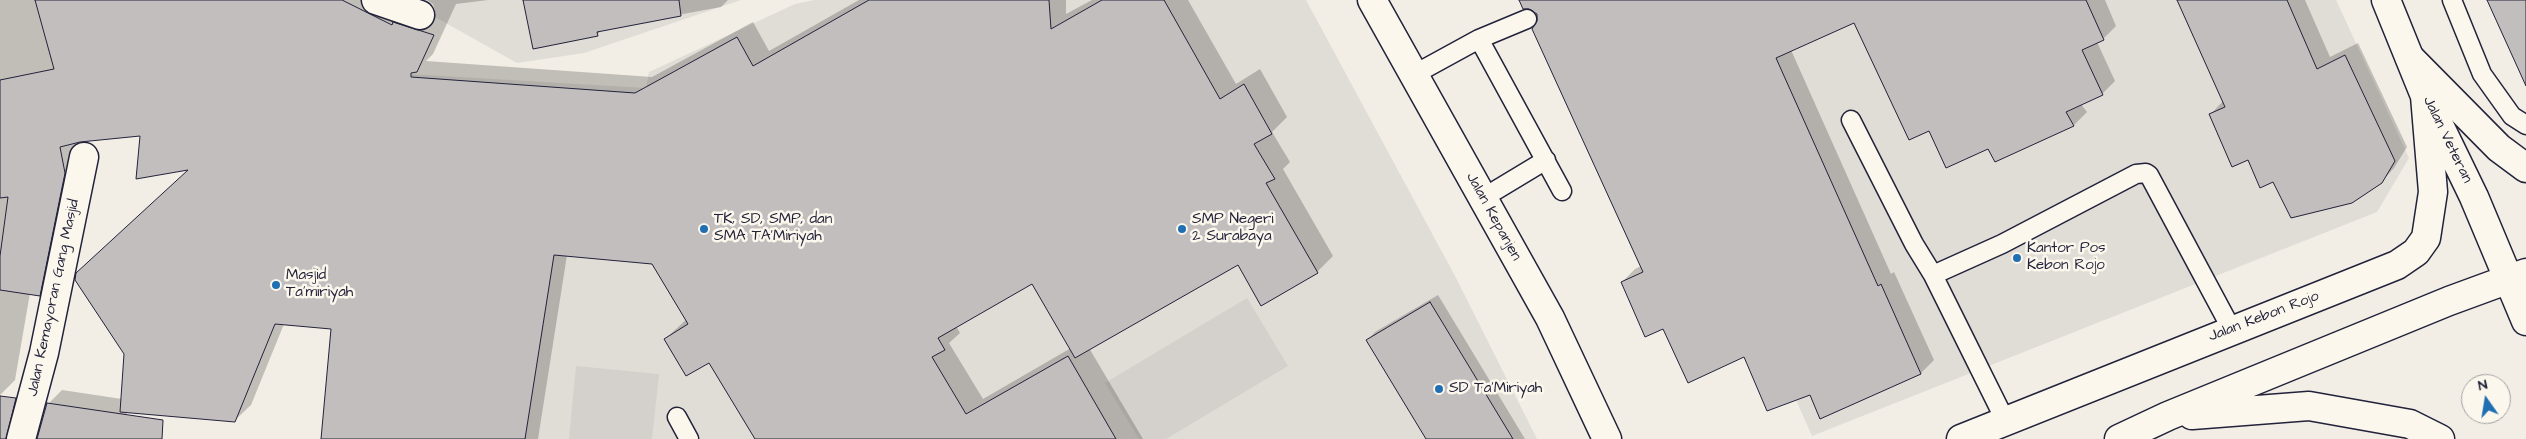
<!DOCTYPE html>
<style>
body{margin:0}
#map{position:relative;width:2526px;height:439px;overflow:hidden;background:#f2eee5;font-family:"Architects Daughter",sans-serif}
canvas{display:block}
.north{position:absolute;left:2461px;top:374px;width:50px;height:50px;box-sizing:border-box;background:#fbf7ec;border:1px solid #a4a2a5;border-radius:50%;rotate:347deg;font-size:14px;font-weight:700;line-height:20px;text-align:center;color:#22223b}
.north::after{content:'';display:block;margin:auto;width:18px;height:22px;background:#1f6fb2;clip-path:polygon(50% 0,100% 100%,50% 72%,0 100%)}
</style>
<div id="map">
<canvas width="2526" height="439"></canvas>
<div class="north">N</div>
</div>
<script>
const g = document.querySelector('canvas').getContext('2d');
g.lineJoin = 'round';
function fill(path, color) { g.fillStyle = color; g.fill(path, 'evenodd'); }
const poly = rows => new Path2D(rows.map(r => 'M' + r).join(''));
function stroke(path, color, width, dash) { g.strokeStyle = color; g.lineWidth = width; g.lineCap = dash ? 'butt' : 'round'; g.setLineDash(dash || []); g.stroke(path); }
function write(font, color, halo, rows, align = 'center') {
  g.font = font + ' "Architects Daughter",sans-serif'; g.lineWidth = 5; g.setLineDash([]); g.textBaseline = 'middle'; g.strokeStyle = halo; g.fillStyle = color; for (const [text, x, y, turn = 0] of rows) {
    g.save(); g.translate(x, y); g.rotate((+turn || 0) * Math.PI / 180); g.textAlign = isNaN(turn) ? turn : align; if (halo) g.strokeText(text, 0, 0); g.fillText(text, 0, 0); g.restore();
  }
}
const built = poly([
 [401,0,741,0,584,53,517,63,435,17],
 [814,0,1306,0,1455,276,1537,439,445,439,410,74,646,88,649,72,795,4],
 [1667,0,2336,0,2409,158,2377,212,1812,436,1761,321]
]);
const green = poly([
 [1247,298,1288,366,1166,439,1139,439,1105,383],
 [576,366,659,374,652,439,569,439]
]);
const shadow = poly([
 [0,0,390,0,436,14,433,4,427,0,488,0,456,4,433,54,426,61,652,77,753,22,769,51,859,0,1066,0,1066,14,1092,0,1188,0,1236,84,1260,69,1287,117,1272,132,1290,162,1283,169,1333,256,1317,272,1238,264,1089,348,1143,439,756,439,709,362,665,339,687,319,653,262,567,255,538,439,322,439,333,327,284,324,251,405,234,421,127,412,123,439,43,439,48,404,62,390,122,399,190,168,141,134,77,141,80,157,55,278,39,294,30,293,15,380,0,395],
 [1033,282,1071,348,983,399,949,343,960,333,956,326],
 [524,0,728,0,721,7,602,29,597,35],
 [1520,0,2105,0,2116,26,2103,39,2097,42,2115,81,2102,94,2081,104,2087,112,2074,125,1995,161,1989,147,1930,129,1855,21,1791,50,1891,274,1894,272,1934,360,1921,373,1821,417,1810,393,1745,355,1663,327,1622,282,1635,269,1641,266,1539,21,1538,14],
 [2178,0,2305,0,2330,57,2358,43,2407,147,2394,168,2381,182,2274,181,2249,159,2211,114,2223,101],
 [1438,295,1525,439,1427,439,1368,340,1375,332]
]);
const building = poly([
 [35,0,342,0,392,25,393,22,434,35,417,72,411,73,411,77,635,93,737,37,753,66,869,0,1049,0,1051,29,1102,0,1164,0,1220,99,1244,84,1272,134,1254,144,1275,179,1266,183,1318,273,1261,306,1238,265,1075,358,1032,284,938,338,945,350,932,357,966,414,1068,356,1116,439,755,439,709,363,686,376,664,339,688,324,652,264,554,255,525,439,321,439,331,329,275,324,235,422,120,412,124,354,75,280,76,273,188,170,136,179,140,136,80,142,60,147,65,173,40,296,0,290,0,256,8,197,0,198,0,80,54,69,35,0],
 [523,0,679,0,681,16,597,32,598,36,533,49,523,0],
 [1519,0,2086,0,2104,40,2082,50,2103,95,2066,112,2074,126,1995,162,1988,149,1946,168,1929,131,1909,140,1854,23,1776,58,1878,286,1881,284,1921,374,1820,419,1810,395,1767,411,1744,357,1688,383,1663,329,1645,337,1621,282,1643,272,1532,29,1537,21,1537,14,1529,9,1523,9,1519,0],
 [2177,0,2287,0,2317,69,2345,55,2395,161,2382,183,2352,203,2291,218,2273,182,2260,188,2248,160,2232,167,2209,114,2225,107,2177,0],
 [2487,0,2526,0,2526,86,2487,0],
 [1430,302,1513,439,1426,439,1366,340,1430,302],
 [0,396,16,398,6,439,0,439,0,396],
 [47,403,163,420,162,439,37,439,47,403]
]);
const service = poly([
 [2452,0,2482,74,2512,116,2526,125],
 [1479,39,1562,191],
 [1415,74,1479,39,1527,19],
 [1851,120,1914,244,1933,275,2006,422],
 [1483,198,1546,160],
 [1933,275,2002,244,2136,174,2146,173,2149,175,2232,330],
 [677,417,689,439]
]);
const minor = poly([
 [376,0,420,15],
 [21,439,44,353,84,157]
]);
const tertiary = poly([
 [1372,0,1550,318,1607,439]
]);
const secondary = poly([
 [2410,58,2499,148,2526,168],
 [2509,279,2526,273]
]);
const primary = poly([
 [2386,0,2425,96,2474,197,2526,321],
 [2192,415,2309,406,2410,424,2440,439],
 [1961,439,2397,265,2416,252,2426,238,2433,192,2425,96],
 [2119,439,2168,416,2449,301,2509,279]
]);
const markers = [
 [704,229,5,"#1f6fb2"],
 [1182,229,5,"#1f6fb2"],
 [2017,258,5,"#1f6fb2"],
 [276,285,5,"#1f6fb2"],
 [1439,389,5,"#1f6fb2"]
];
const streetNames = [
 ["Jalan Veteran",2447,140,64],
 ["Jalan Kepanjen",1493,217,61],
 ["Jalan Kemayoran Gang Masjid",54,298,-78],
 ["Jalan Kebon Rojo",2264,317,-21]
];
const poiNames = [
 ["TK, SD, SMP, dan",714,220],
 ["SMA TA'Miriyah",714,237],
 ["SMP Negeri",1192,220],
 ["2 Surabaya",1192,237],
 ["Kantor Pos",2027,249],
 ["Kebon Rojo",2027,266],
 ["Masjid",286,276],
 ["Ta'miriyah",286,293],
 ["SD Ta'Miriyah",1449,389]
];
fill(built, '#e0dcd6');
fill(green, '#d4d1cc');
fill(shadow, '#0003');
fill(building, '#c2bebe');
stroke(building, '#22223b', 1);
stroke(service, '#22223b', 21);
stroke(minor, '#22223b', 31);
stroke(tertiary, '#22223b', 31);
stroke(secondary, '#22223b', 31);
stroke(primary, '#22223b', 31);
stroke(service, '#fbf7ec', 18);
stroke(minor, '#fbf7ec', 28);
stroke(tertiary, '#fbf7ec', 28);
stroke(secondary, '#fbf7ec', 28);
stroke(primary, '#fbf7ec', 28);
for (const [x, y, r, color] of markers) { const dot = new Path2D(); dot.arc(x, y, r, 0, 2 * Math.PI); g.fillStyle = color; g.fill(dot); stroke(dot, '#fbf7ec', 2); }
write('15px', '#22223b', '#fbf7ec', streetNames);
write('15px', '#22223b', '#fbf7ec', poiNames, 'left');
</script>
